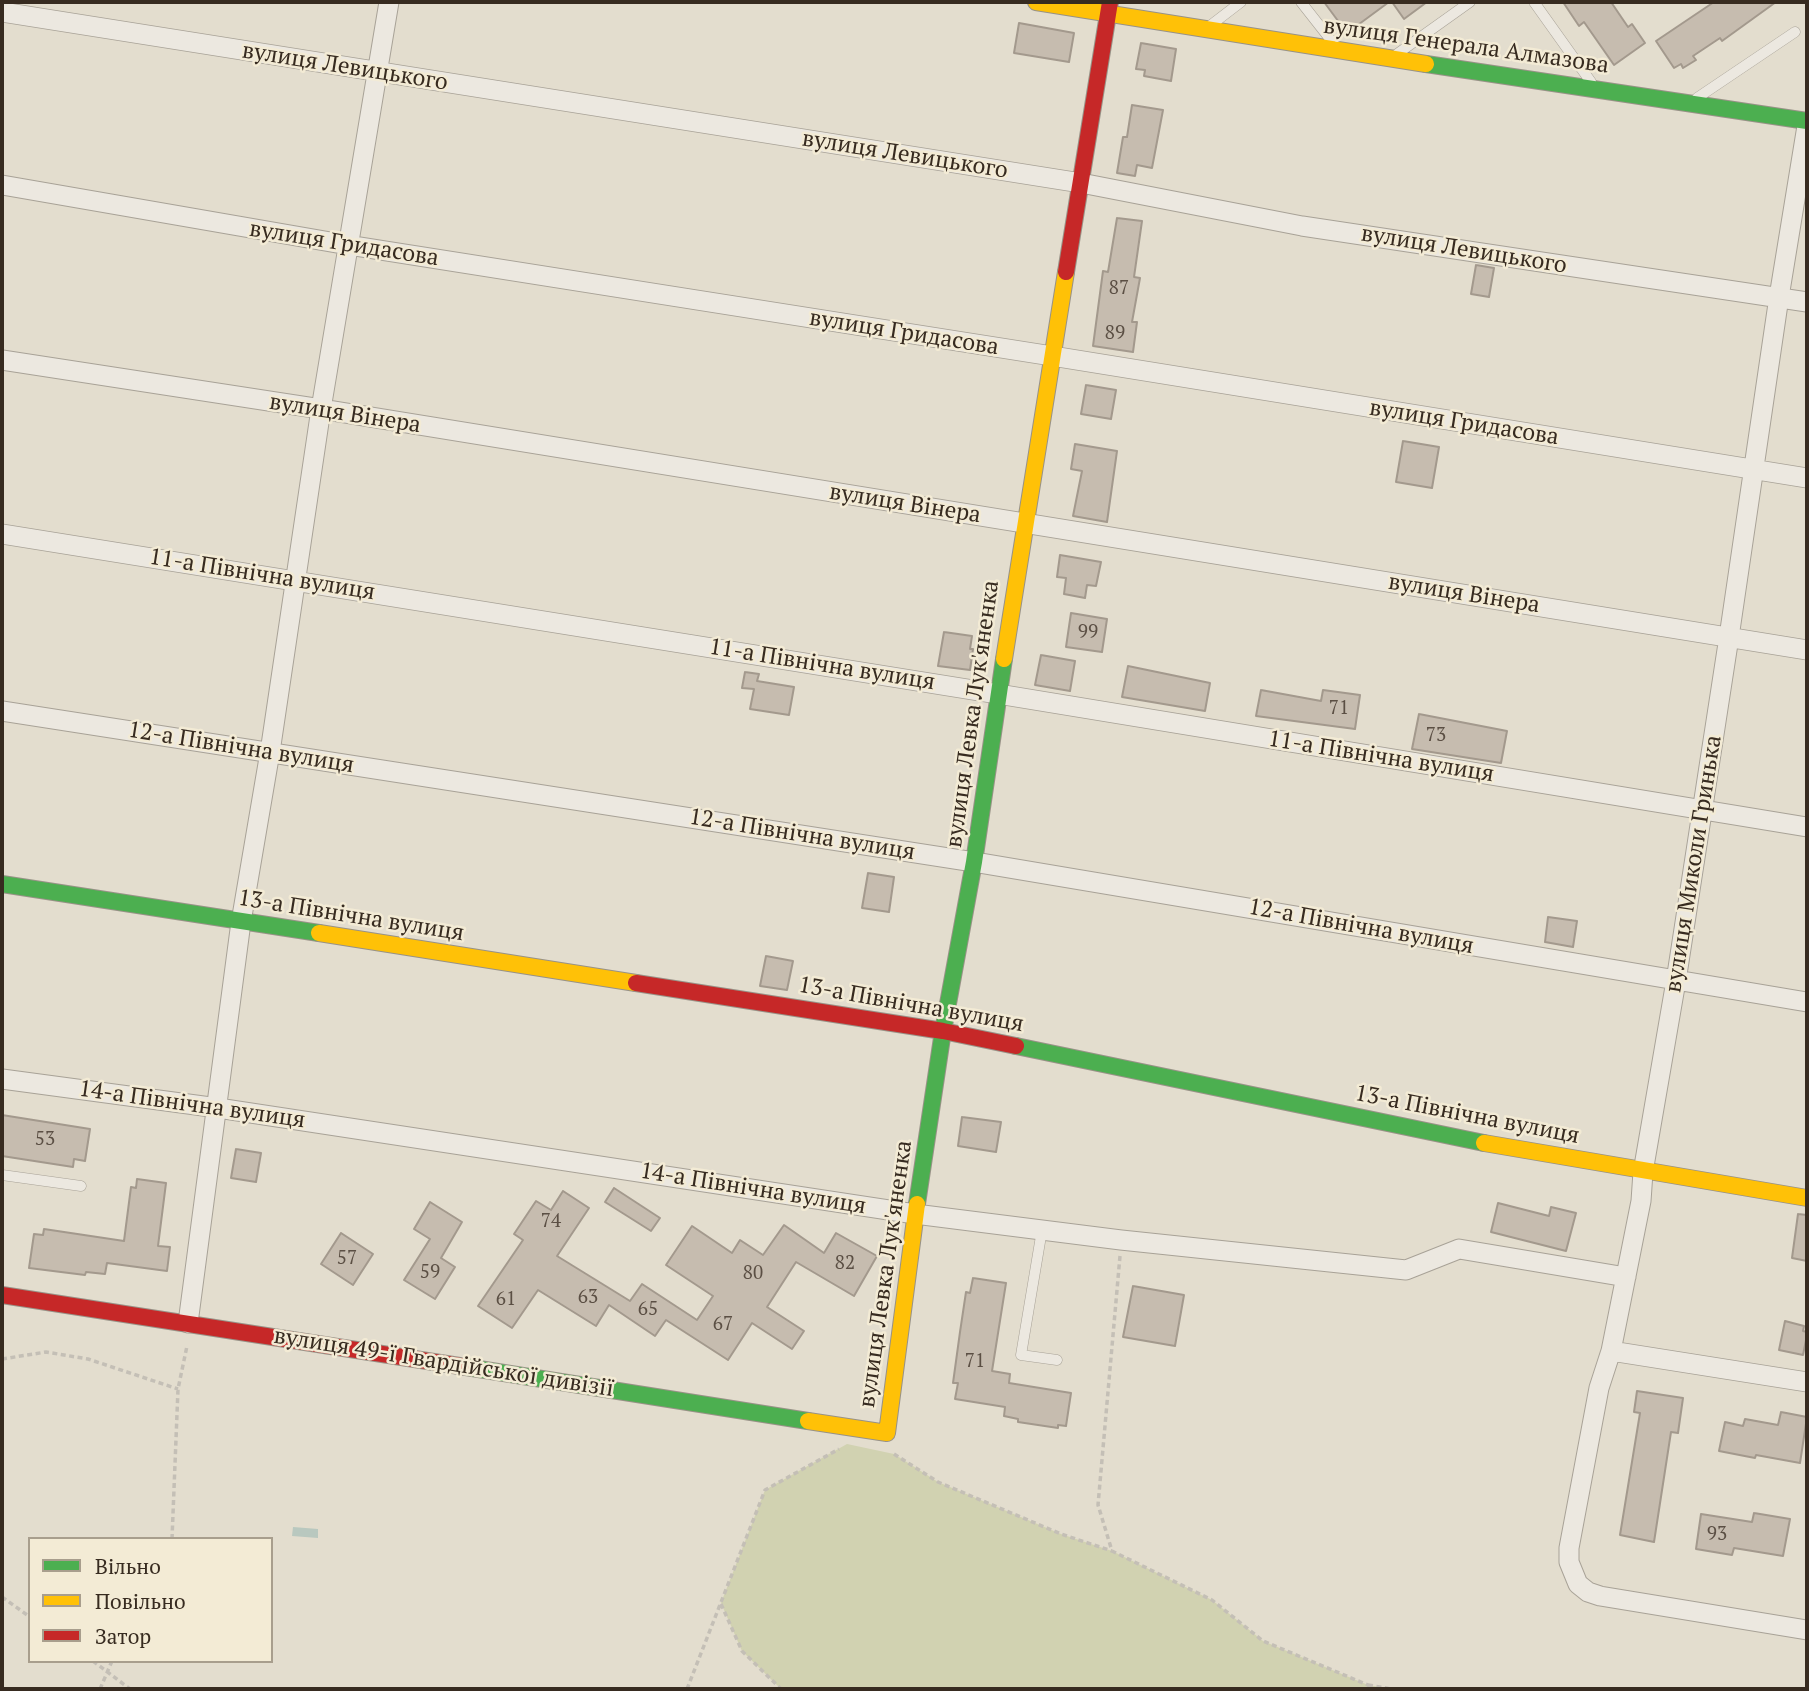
<!DOCTYPE html>
<meta charset="utf-8">
<style>
body{margin:0}
#map{position:relative;width:1809px;height:1691px;overflow:hidden;background:#e3ddce;font-family:"PT Serif",serif}
canvas{display:block}
.frame{position:absolute;inset:0;border:4px solid #372b20;pointer-events:none}
.legend{position:absolute;left:28px;top:1537px;width:245px;height:126px;box-sizing:border-box;background:#f3ebd5;border:2px solid #a89e8d;margin:0;padding:9px 12px;list-style:none;font-size:21px;color:#372b20}
.legend li{display:flex;align-items:center;gap:14px;height:35px}
.legend b{width:35px;border:2px solid #a89e8d}
</style>
<div id="map">
<canvas width="1809" height="1691"></canvas>
<div class="frame"></div>
<ul class="legend">
<li><b style="height:9px;background:#4caf50"></b>Вільно</li>
<li><b style="height:9px;background:#ffc107"></b>Повільно</li>
<li><b style="height:9px;background:#c62828"></b>Затор</li>
</ul>
</div>
<script>
const g = document.querySelector('canvas').getContext('2d');
g.lineJoin = 'round';
function fill(path, color) { g.fillStyle = color; g.fill(path, 'evenodd'); }
const poly = rows => new Path2D(rows.map(r => 'M' + r).join(''));
function stroke(path, color, width, dash) { g.strokeStyle = color; g.lineWidth = width; g.lineCap = dash ? 'butt' : 'round'; g.setLineDash(dash || []); g.stroke(path); }
function write(font, color, halo, rows, align = 'center') {
  g.font = font + ' "PT Serif",serif'; g.lineWidth = 5; g.setLineDash([]); g.textBaseline = 'middle'; g.strokeStyle = halo; g.fillStyle = color; for (const [text, x, y, turn = 0] of rows) {
    g.save(); g.translate(x, y); g.rotate((+turn || 0) * Math.PI / 180); g.textAlign = isNaN(turn) ? turn : align; if (halo) g.strokeText(text, 0, 0); g.fillText(text, 0, 0); g.restore();
  }
}
const green = poly([
 [847,1444,894,1454,938,1482,1061,1534,1112,1551,1212,1600,1263,1641,1368,1685,1392,1689,781,1689,742,1651,721,1603,765,1490]
]);
const water = poly([
 [293,1527,318,1529,318,1538,292,1536]
]);
const building = poly([
 [1324,2,1389,2,1347,33,1324,2],
 [1392,2,1427,2,1404,19,1392,2],
 [1563,2,1611,2,1628,27,1632,24,1645,43,1614,65,1584,22,1579,26,1563,2],
 [1714,2,1776,2,1722,41,1720,38,1693,56,1696,60,1683,68,1681,64,1674,68,1656,41,1714,2],
 [1019,23,1074,33,1069,62,1014,53,1019,23],
 [1141,43,1176,49,1171,81,1144,76,1145,70,1136,69,1141,43],
 [1132,105,1163,110,1152,168,1137,165,1135,176,1117,173,1123,137,1127,137,1132,105],
 [1117,218,1142,221,1134,277,1140,278,1132,322,1137,322,1133,352,1093,346,1103,271,1108,272,1117,218],
 [1476,265,1494,268,1489,297,1471,294,1476,265],
 [1086,385,1116,390,1111,419,1081,414,1086,385],
 [1403,441,1439,447,1432,488,1396,482,1403,441],
 [1075,444,1117,451,1107,522,1073,516,1082,471,1071,469,1075,444],
 [1060,555,1101,562,1096,586,1087,585,1085,598,1064,594,1066,578,1057,577,1060,555],
 [1071,613,1107,619,1102,652,1066,647,1071,613],
 [944,632,972,636,970,649,973,649,970,670,938,666,944,632],
 [1041,655,1075,661,1070,691,1035,685,1041,655],
 [1128,666,1210,683,1205,711,1122,697,1128,666],
 [745,672,759,674,757,681,794,687,789,715,750,709,754,689,742,688,745,672],
 [1261,690,1321,701,1323,690,1360,695,1355,729,1256,716,1261,690],
 [1419,714,1507,731,1501,763,1412,749,1419,714],
 [868,873,894,877,889,912,862,908,868,873],
 [1548,917,1577,921,1573,947,1545,942,1548,917],
 [766,956,793,961,787,990,760,986,766,956],
 [2,1115,90,1129,85,1161,74,1159,73,1167,2,1156,2,1115],
 [962,1117,1001,1122,996,1152,958,1146,962,1117],
 [236,1149,261,1153,256,1182,231,1178,236,1149],
 [137,1179,166,1183,158,1246,170,1247,167,1271,107,1263,105,1274,86,1272,85,1275,29,1268,34,1234,43,1235,44,1229,124,1241,131,1187,136,1188,137,1179],
 [614,1188,660,1218,651,1231,605,1202,614,1188],
 [563,1191,589,1208,557,1256,630,1301,642,1284,697,1320,713,1296,666,1265,692,1226,732,1253,740,1240,763,1255,784,1225,824,1253,836,1233,877,1256,854,1296,796,1262,767,1307,804,1331,792,1349,752,1323,728,1360,666,1320,655,1336,609,1305,596,1326,538,1290,512,1328,478,1306,523,1240,514,1234,536,1201,551,1210,563,1191],
 [430,1202,462,1222,441,1258,455,1267,435,1299,404,1280,430,1239,414,1229,430,1202],
 [1498,1203,1549,1216,1551,1207,1576,1213,1566,1251,1491,1232,1498,1203],
 [1798,1214,1807,1215,1807,1261,1792,1258,1798,1214],
 [341,1233,373,1254,353,1285,321,1264,341,1233],
 [973,1278,1006,1283,992,1371,1010,1374,1009,1383,1071,1393,1066,1426,1058,1425,1058,1428,1018,1422,1018,1419,1004,1416,1005,1407,955,1399,958,1383,953,1383,960,1332,966,1292,970,1293,973,1278],
 [1133,1286,1184,1295,1175,1346,1123,1337,1133,1286],
 [1785,1321,1804,1326,1803,1331,1807,1332,1807,1335,1803,1355,1779,1350,1785,1321],
 [1637,1391,1683,1398,1678,1433,1671,1432,1654,1542,1620,1535,1640,1413,1634,1412,1637,1391],
 [1781,1412,1807,1417,1800,1463,1756,1455,1755,1458,1719,1451,1725,1422,1743,1426,1745,1419,1778,1425,1781,1412],
 [1754,1513,1790,1519,1783,1556,1734,1548,1732,1555,1696,1549,1701,1514,1752,1522,1754,1513]
]);
const path = poly([
 [1120,1256,1098,1505,1112,1551,1212,1600,1263,1641,1368,1685,1370,1689],
 [2,1359,46,1352,88,1359,178,1389],
 [894,1454,938,1482,1061,1534,1112,1551],
 [172,1539,178,1389,187,1346],
 [2,1597,30,1617],
 [721,1604,742,1651,781,1689],
 [93,1661,130,1689],
 [1368,1685,1392,1689],
 [100,1689,112,1661],
 [687,1689,765,1490,839,1449]
]);
const lane = poly([
 [1301,2,1334,44],
 [1534,2,1591,82],
 [1211,25,1241,2],
 [1397,54,1470,2],
 [1697,98,1795,32],
 [2,1175,81,1186],
 [1042,1230,1021,1355,1057,1360]
]);
const street = poly([
 [2,12,1081,183,1302,226,1807,302],
 [1807,126,1779,297,1729,637,1676,981,1643,1172,1641,1201,1611,1351,1599,1388,1569,1548,1569,1562,1578,1584,1588,1592,1600,1596,1807,1630],
 [2,185,348,245,1052,356,1807,478],
 [2,360,321,409,1807,650],
 [2,534,998,694,1807,827],
 [2,711,974,862,1807,1002],
 [2,1079,218,1108,915,1214,1121,1240,1406,1270,1459,1249,1626,1277],
 [188,1323,241,922,270,752,321,409,389,2],
 [1611,1351,1807,1382]
]);
const fast = poly([
 [1426,64,1807,121],
 [2,884,319,933],
 [1016,1046,1484,1143],
 [917,1204,943,1031,974,862,1004,659],
 [466,1367,808,1421]
]);
const slow = poly([
 [1036,2,1426,64],
 [1004,659,1066,272],
 [319,933,636,983],
 [1484,1143,1807,1198],
 [808,1421,887,1433,917,1204]
]);
const jam = poly([
 [1066,272,1110,2],
 [636,983,943,1031,1016,1046],
 [2,1295,466,1367]
]);
const numberNames = [
 ["87",1119,289],
 ["89",1115,334],
 ["99",1088,633],
 ["71",1339,709],
 ["73",1436,736],
 ["53",45,1140],
 ["74",551,1222],
 ["57",347,1259],
 ["82",845,1264],
 ["59",430,1273],
 ["80",753,1274],
 ["63",588,1298],
 ["61",506,1300],
 ["65",648,1310],
 ["67",723,1325],
 ["71",975,1362],
 ["93",1717,1535]
];
const streetNames = [
 ["вулиця Генерала Алмазова",1466,46,8],
 ["вулиця Левицького",345,67,9],
 ["вулиця Левицького",905,155,9],
 ["вулиця Гридасова",344,244,9],
 ["вулиця Левицького",1464,250,9],
 ["вулиця Гридасова",904,333,9],
 ["вулиця Вінера",345,414,9],
 ["вулиця Гридасова",1464,423,9],
 ["вулиця Вінера",905,504,9],
 ["11-а Північна вулиця",262,575,9],
 ["вулиця Вінера",1464,594,9],
 ["11-а Північна вулиця",822,665,9],
 ["вулиця Левка Лук'яненка",973,714,-82],
 ["12-а Північна вулиця",241,748,9],
 ["11-а Північна вулиця",1381,757,9],
 ["12-а Північна вулиця",802,835,9],
 ["вулиця Миколи Гринька",1694,864,-81],
 ["13-а Північна вулиця",351,916,9],
 ["12-а Північна вулиця",1361,927,10],
 ["13-а Північна вулиця",911,1005,10],
 ["14-а Північна вулиця",192,1105,8],
 ["13-а Північна вулиця",1467,1115,11],
 ["14-а Північна вулиця",753,1189,9],
 ["вулиця Левка Лук'яненка",886,1274,-82],
 ["вулиця 49-ї Гвардійської дивізії",444,1363,9]
];
fill(green, '#d1d2b1');
fill(water, '#b9c8bf');
fill(building, '#c6bcaf');
stroke(building, '#a3998d', 2);
stroke(lane, '#a8a297', 11);
stroke(street, '#a8a297', 21);
stroke(fast, '#989287', 18);
stroke(slow, '#989287', 18);
stroke(jam, '#989287', 18);
stroke(path, '#c4bfb6', 3.5, [5, 3.5]);
stroke(lane, '#ece8e0', 10);
stroke(street, '#ece8e0', 19);
stroke(fast, '#4caf50', 16);
stroke(slow, '#ffc107', 16);
stroke(jam, '#c62828', 16);
write('19px', '#5b4f44', null, numberNames);
write('23px', '#372b20', '#f3ebd5', streetNames);
</script>
